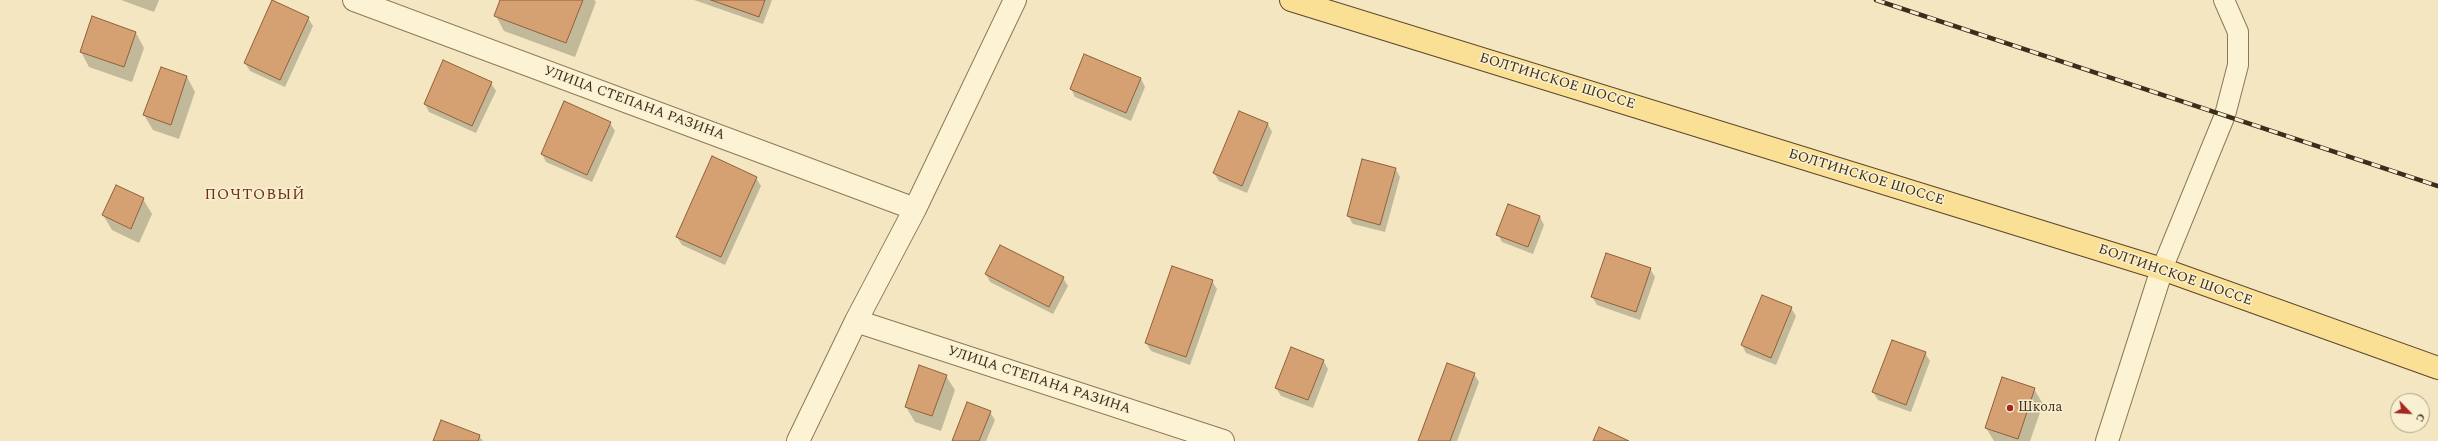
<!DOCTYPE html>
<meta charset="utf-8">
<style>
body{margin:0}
#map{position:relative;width:2438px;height:441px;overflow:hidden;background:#f3e6c1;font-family:Spectral,serif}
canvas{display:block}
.north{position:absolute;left:2390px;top:393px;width:40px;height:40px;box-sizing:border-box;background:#f9f0d1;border:1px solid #ada289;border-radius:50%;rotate:115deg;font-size:11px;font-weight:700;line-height:16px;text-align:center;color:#3c2d1c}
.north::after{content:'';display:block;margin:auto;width:14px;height:18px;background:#a42620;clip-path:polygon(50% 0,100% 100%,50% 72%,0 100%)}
</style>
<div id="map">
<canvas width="2438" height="441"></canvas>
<div class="north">С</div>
</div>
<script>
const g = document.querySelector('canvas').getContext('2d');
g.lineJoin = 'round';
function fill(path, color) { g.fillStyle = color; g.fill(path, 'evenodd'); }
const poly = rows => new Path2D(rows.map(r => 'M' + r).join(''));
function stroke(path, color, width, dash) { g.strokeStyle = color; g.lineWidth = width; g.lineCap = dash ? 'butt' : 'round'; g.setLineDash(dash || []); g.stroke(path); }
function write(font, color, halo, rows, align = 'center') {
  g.font = font + ' Spectral,serif'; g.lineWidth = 3; g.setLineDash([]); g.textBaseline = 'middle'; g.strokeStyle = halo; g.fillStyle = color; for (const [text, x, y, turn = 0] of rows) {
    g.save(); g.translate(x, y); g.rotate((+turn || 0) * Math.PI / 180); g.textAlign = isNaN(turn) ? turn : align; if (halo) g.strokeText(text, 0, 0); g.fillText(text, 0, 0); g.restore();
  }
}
const shadow = poly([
 [121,0,159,0,154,12],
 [501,0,594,0,596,2,575,57,504,31,496,16],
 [694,0,772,0,763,24],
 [92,18,136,33,144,48,132,82,89,67,81,52],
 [308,18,313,26,285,87,250,71,245,63],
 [1085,55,1141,79,1145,87,1131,121,1075,97,1071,89],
 [161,68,187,77,195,92,179,139,153,130,144,115],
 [491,83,496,91,476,133,429,112,425,104],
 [1240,112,1268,124,1272,132,1247,193,1219,181,1214,173],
 [610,123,615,131,592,182,546,162,542,154],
 [1395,168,1400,177,1385,232,1353,224,1348,216],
 [756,178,761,186,725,265,682,245,677,237],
 [143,199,152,214,139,243,112,230,103,215],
 [1509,205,1540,217,1544,225,1533,254,1502,242,1498,234],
 [1650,269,1655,277,1640,320,1597,305,1592,297],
 [986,274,1063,278,1068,286,1053,314,990,282],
 [1212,281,1217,289,1190,365,1151,351,1146,343],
 [1791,308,1796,316,1776,365,1746,353,1742,345],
 [1925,353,1930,361,1911,412,1878,400,1873,392],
 [1323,360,1328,369,1313,408,1281,396,1276,388],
 [1474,374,1479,382,1457,441,1419,441],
 [946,376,955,390,941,431,915,422,906,407],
 [2034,389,2043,404,2030,441,1994,441,1986,428],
 [990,412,995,420,986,441,953,441],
 [479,436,483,441,434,441]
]);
const building = poly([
 [272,0,309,17,280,80,244,63,272,0],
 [500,0,583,0,566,43,494,16,500,0],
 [711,0,765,0,759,17,711,0],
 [92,16,136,32,124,67,80,52,92,16],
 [1084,54,1141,78,1126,113,1070,89,1084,54],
 [443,60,492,82,472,126,424,104,443,60],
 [161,67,187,76,171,125,143,115,161,67],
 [564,101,611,122,587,175,541,154,564,101],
 [1239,111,1268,123,1242,186,1213,173,1239,111],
 [712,156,757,177,721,257,676,237,712,156],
 [1362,159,1396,168,1380,225,1347,216,1362,159],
 [116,185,144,198,131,229,102,215,116,185],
 [1508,204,1540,216,1528,247,1496,235,1508,204],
 [1000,245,1064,277,1049,307,985,274,1000,245],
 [1606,253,1651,268,1636,312,1591,297,1606,253],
 [1172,266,1213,280,1186,357,1145,343,1172,266],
 [1762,295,1792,307,1771,358,1741,345,1762,295],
 [1892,340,1926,352,1906,405,1872,392,1892,340],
 [1291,347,1324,360,1308,400,1275,388,1291,347],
 [1447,363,1475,373,1450,441,1418,441,1447,363],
 [919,365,947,375,932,416,905,407,919,365],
 [2002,377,2035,388,2018,439,1985,428,2002,377],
 [967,402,991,411,979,441,952,441,967,402],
 [441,420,480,435,478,441,433,441,441,420],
 [1599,427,1629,441,1593,441,1599,427]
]);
const service = poly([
 [2162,269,2225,115,2238,65,2238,32,2224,0]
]);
const minor = poly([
 [354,0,915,209],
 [856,321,1223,441],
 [798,441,856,321,915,209,1015,0],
 [2107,441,2162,269]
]);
const primary = poly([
 [1291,0,2162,269,2438,368]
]);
const rail = poly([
 [1876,0,2438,186]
]);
const markers = [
 [2010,408,4,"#a42620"]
];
const streetNames = [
 ["БОЛТИНСКОЕ ШОССЕ",1557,82,17],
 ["УЛИЦА СТЕПАНА РАЗИНА",634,104,20],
 ["БОЛТИНСКОЕ ШОССЕ",1866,178,17],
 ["БОЛТИНСКОЕ ШОССЕ",2175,276,19],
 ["УЛИЦА СТЕПАНА РАЗИНА",1039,381,18]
];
const poiNames = [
 ["Школа",2018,408]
];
const neighbourhoodNames = [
 ["ПОЧТОВЫЙ",255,196]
];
fill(shadow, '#0003');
fill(building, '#d5a173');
stroke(building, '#906039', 1);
stroke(service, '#8e7756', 22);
stroke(minor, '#8e7756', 24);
stroke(primary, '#5b442b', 24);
stroke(service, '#fcf3d5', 20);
stroke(minor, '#fcf3d5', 22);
stroke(primary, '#fae095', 22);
stroke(rail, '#3c2d1c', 4.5);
stroke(rail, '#f9f0d1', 3, [9]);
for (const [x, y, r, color] of markers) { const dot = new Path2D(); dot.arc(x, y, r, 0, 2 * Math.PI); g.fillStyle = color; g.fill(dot); stroke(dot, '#f9f0d1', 1.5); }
write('14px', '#3c2d1c', '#f9f0d1', streetNames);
write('14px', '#3c2d1c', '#f9f0d1', poiNames, 'left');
g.letterSpacing = '1px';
write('15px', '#6d2e17', '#f9f0d1', neighbourhoodNames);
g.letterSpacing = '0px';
</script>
